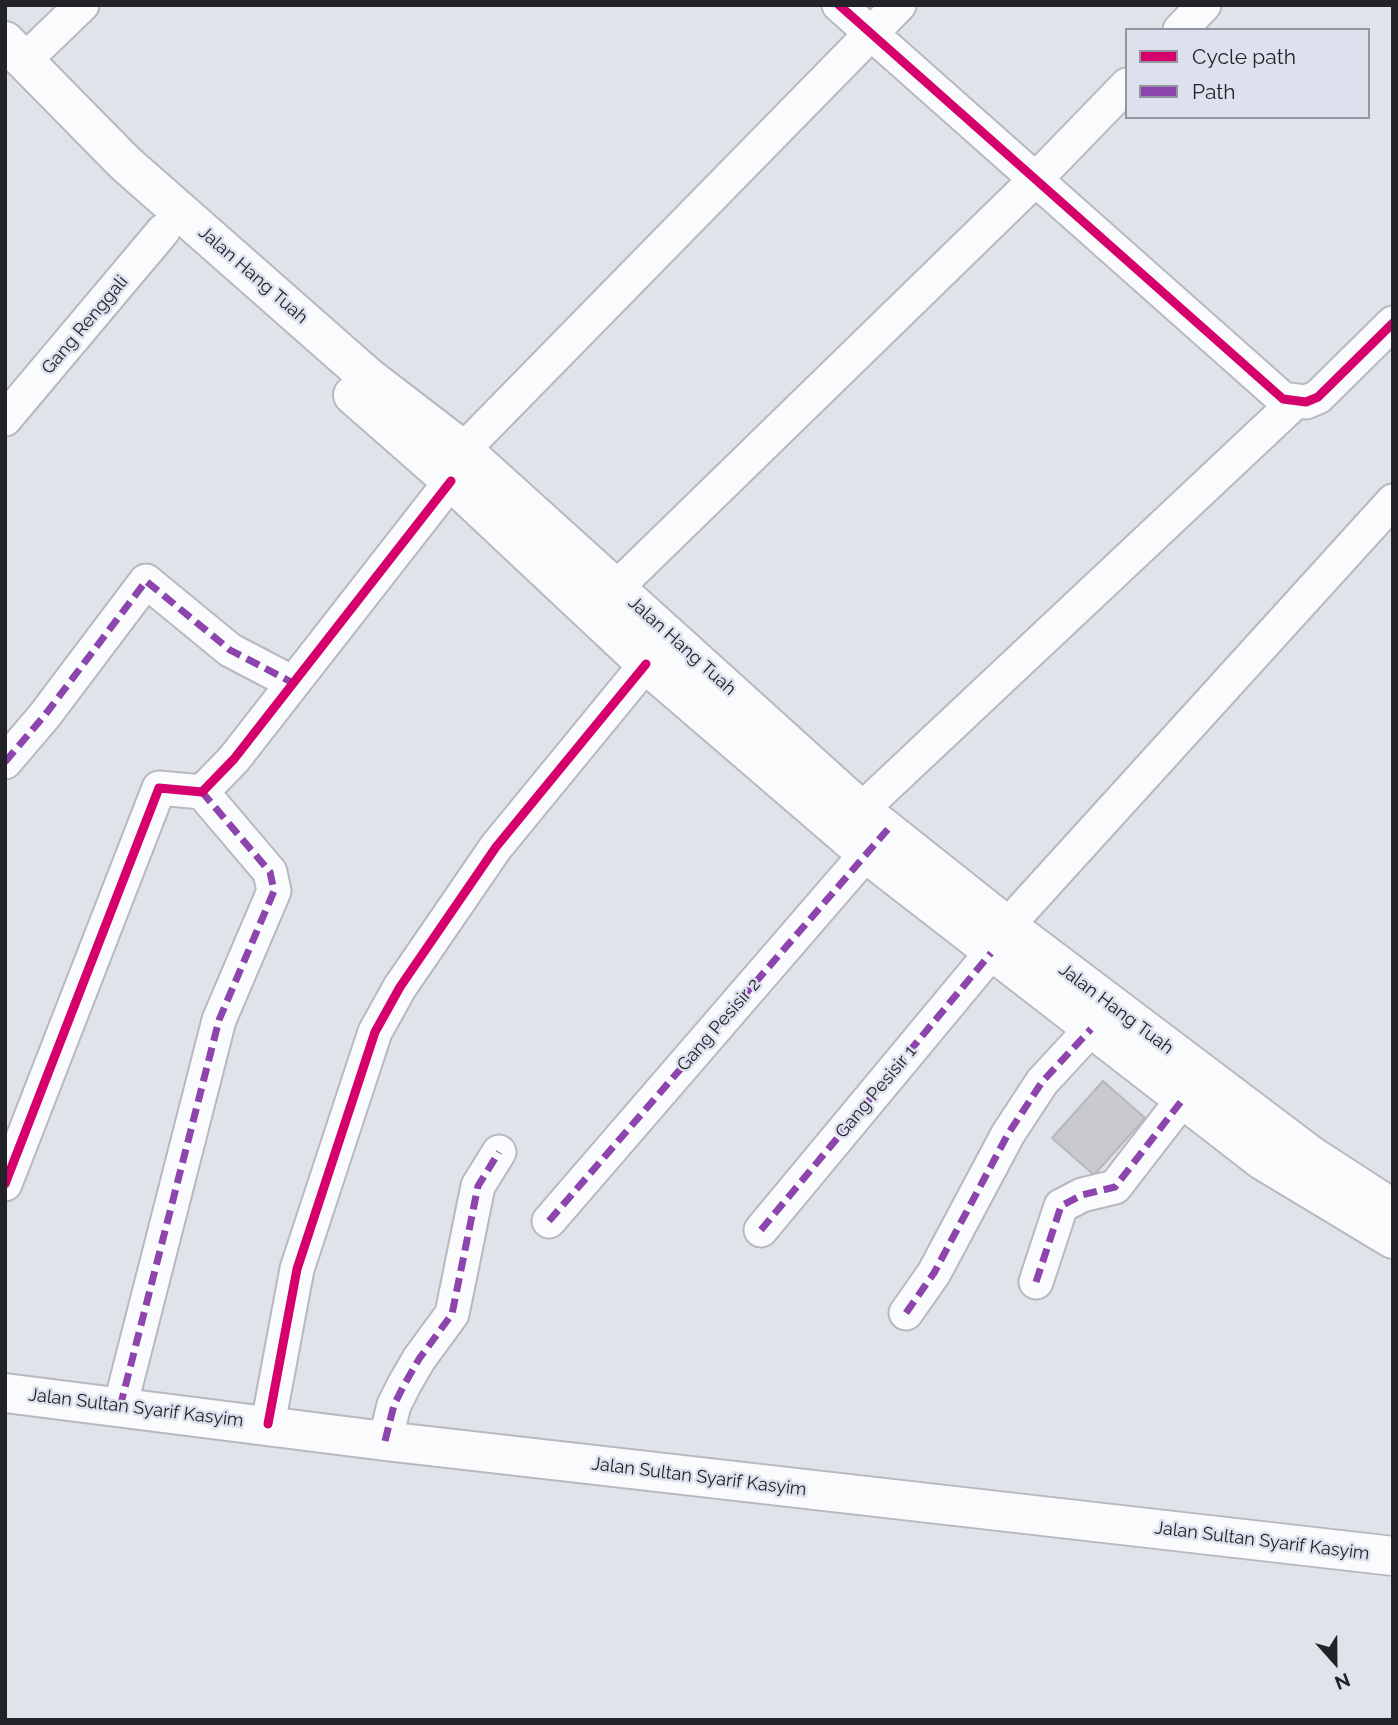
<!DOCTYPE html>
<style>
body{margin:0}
#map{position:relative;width:1398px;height:1725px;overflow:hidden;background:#e1e3ea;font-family:Raleway,sans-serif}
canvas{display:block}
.frame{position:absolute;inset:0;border:7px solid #222328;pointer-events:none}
.legend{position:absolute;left:1125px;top:28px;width:245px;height:91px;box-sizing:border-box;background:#dde1ee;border:2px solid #92959f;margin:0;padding:9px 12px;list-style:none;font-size:21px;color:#222328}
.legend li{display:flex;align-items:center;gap:14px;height:35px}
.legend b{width:35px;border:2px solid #92959f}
.north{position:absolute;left:1300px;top:1627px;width:70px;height:70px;-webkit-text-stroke:5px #dde1ee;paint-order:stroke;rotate:159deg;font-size:19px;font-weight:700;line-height:28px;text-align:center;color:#222328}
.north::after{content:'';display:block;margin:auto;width:24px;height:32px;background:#222328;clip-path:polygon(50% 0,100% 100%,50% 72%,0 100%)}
</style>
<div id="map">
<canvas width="1398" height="1725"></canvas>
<div class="frame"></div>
<ul class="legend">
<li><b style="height:9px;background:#d6006c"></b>Cycle path</li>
<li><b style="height:9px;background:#8e44ad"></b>Path</li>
</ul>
<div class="north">N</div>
</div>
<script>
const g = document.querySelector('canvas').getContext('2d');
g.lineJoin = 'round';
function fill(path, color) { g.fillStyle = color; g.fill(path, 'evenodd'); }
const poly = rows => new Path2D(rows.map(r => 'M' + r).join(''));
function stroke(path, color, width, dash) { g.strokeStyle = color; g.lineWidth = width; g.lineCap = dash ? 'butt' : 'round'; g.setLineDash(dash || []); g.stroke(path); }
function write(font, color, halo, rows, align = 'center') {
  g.font = font + ' Raleway,sans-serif'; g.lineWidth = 5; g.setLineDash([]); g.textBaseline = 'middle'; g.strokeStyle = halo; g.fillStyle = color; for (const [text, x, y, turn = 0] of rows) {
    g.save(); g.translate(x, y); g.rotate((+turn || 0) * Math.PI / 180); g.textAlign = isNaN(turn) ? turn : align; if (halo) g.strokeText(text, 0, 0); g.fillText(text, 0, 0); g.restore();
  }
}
const building = poly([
 [1103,1081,1145,1118,1094,1175,1052,1138,1103,1081]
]);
const minor = poly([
 [839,5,1283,399,1306,402,1318,397,1393,323],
 [1180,30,1204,5],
 [25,60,82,5],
 [5,419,163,231],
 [463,450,899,5],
 [617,587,1036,179,1127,85],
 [5,762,45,715,146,581,230,650,293,683],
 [861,810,1295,402],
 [1007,926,1393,501],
 [5,1184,159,788,202,792,234,759,451,481],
 [549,1221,884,833],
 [761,1230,991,953],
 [1036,1282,1061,1206,1082,1195,1115,1187,1183,1099],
 [906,1313,934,1273,1008,1134,1042,1082,1091,1029],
 [120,1407,219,1020,274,891,270,872,202,792],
 [268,1424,297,1269,375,1032,400,987,496,847,646,664],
 [385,1441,394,1405,404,1385,419,1359,452,1314,478,1186,499,1152]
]);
const secondary = poly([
 [5,41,125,163,368,377,463,450,861,810,1007,926,1310,1155,1393,1209],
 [353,395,451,481,646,664,867,854,1262,1160,1393,1239],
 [5,1393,385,1441,1393,1556]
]);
const quiet = poly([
 [5,762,45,715,146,581,230,650,293,683],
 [549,1221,888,829],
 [761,1230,991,953],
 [1036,1282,1061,1206,1082,1195,1115,1187,1183,1099],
 [906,1313,934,1273,1008,1134,1042,1082,1091,1029],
 [120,1407,219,1020,274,891,270,872,202,792],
 [385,1441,394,1405,404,1385,419,1359,452,1314,478,1186,499,1152]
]);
const cycleway = poly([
 [839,5,1283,399,1306,402,1318,397,1393,323],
 [5,1184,159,788,202,792,234,759,451,481],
 [268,1424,297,1269,375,1032,400,987,496,847,646,664]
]);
const streetNames = [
 ["Jalan Hang Tuah",253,275,41],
 ["Gang Renggali",85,325,-50],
 ["Jalan Hang Tuah",682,646,42],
 ["Jalan Hang Tuah",1116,1009,37],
 ["Gang Pesisir 2",719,1025,-49],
 ["Gang Pesisir 1",876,1092,-50],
 ["Jalan Sultan Syarif Kasyim",136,1408,7],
 ["Jalan Sultan Syarif Kasyim",699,1477,7],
 ["Jalan Sultan Syarif Kasyim",1262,1541,7]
];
fill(building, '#c9cad0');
stroke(building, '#b6b8bd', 2);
stroke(minor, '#b8b9bf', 37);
stroke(secondary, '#b8b9bf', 42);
stroke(minor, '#fafbfc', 33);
stroke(secondary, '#fafbfc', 38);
stroke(quiet, '#8e44ad', 7, [14, 7]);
stroke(cycleway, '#d6006c', 9);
write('18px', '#222328', '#dde1ee', streetNames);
</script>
